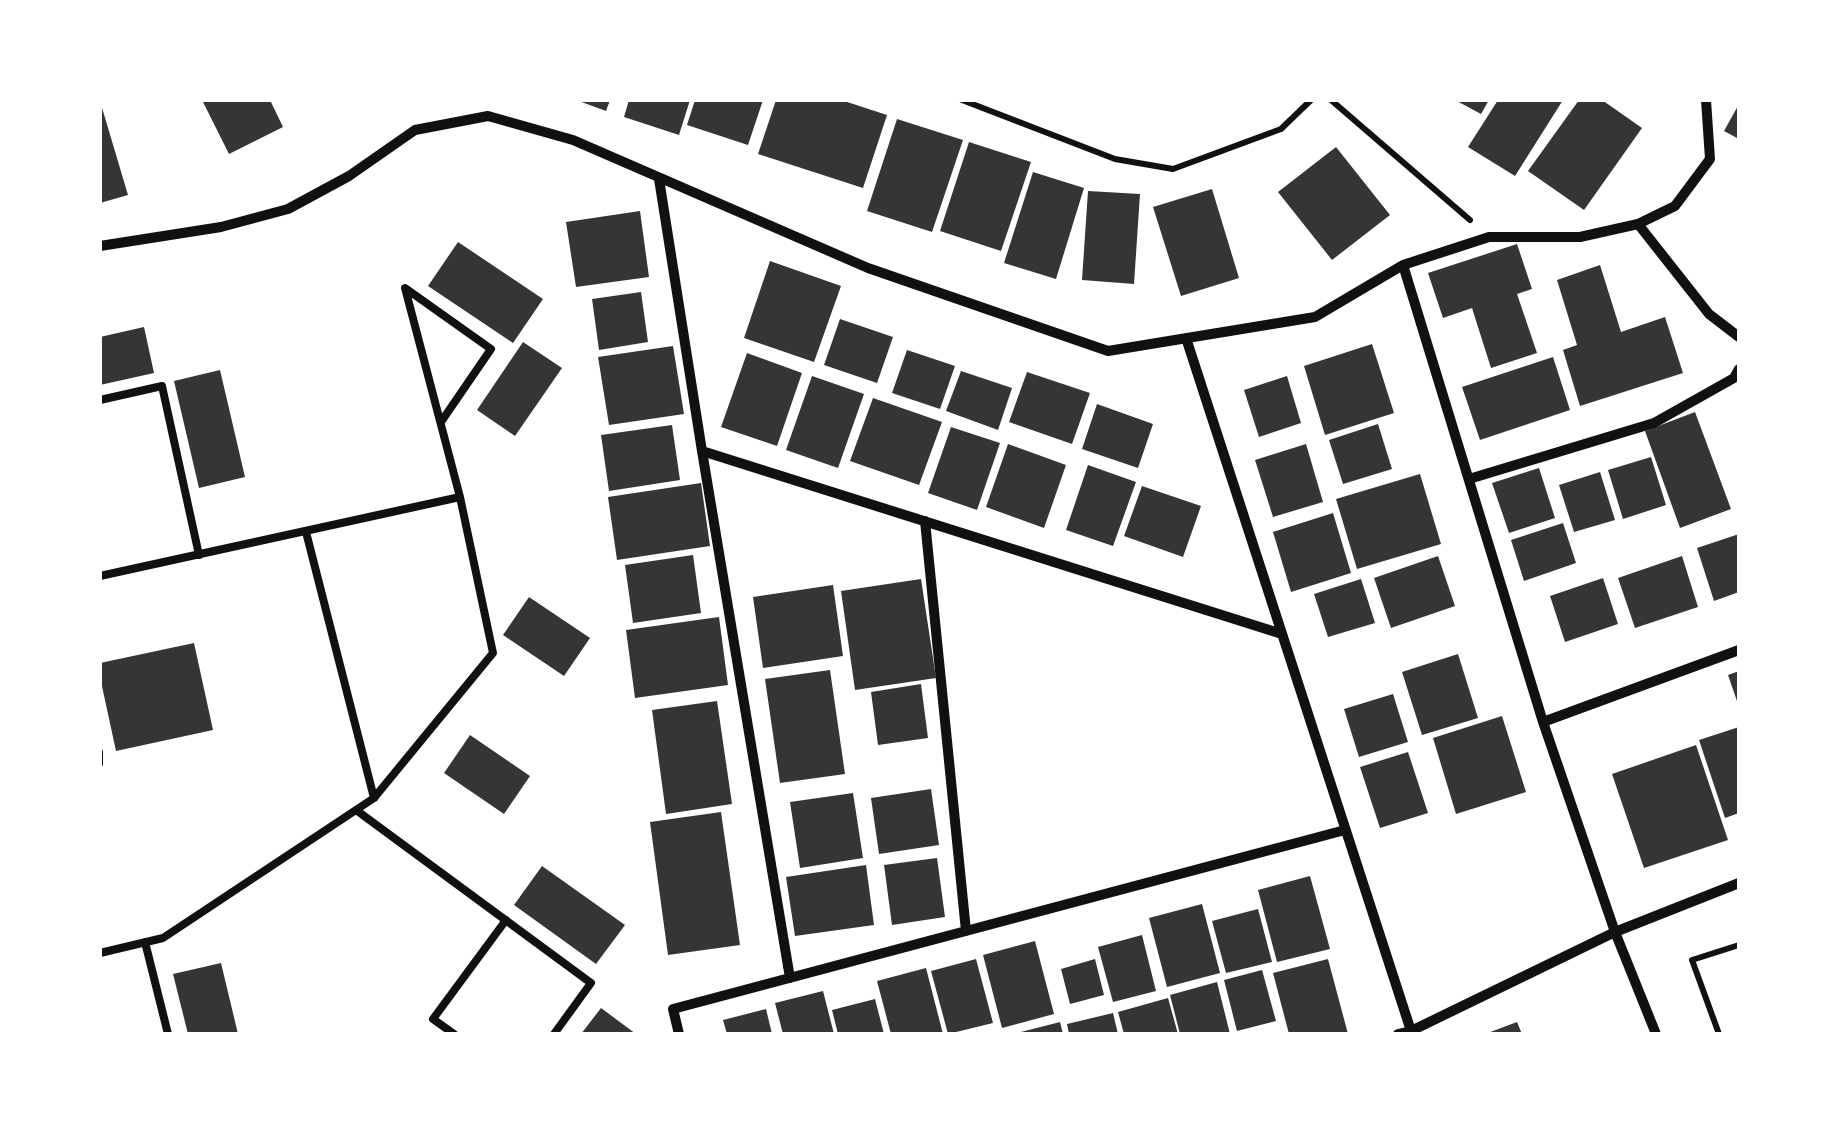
<!DOCTYPE html>
<style>
body{margin:0}
#map{position:relative;width:1839px;height:1134px;overflow:hidden;background:#fff;font-family:"Sofia Sans Condensed",sans-serif}
canvas{display:block}
.frame{position:absolute;inset:0;border:102px solid #fff;pointer-events:none}
</style>
<div id="map">
<canvas width="1839" height="1134"></canvas>
<div class="frame"></div>
</div>
<script>
const g = document.querySelector('canvas').getContext('2d');
g.lineJoin = 'round';
function fill(path, color) { g.fillStyle = color; g.fill(path, 'evenodd'); }
const poly = rows => new Path2D(rows.map(r => 'M' + r).join(''));
function stroke(path, color, width, dash) { g.strokeStyle = color; g.lineWidth = width; g.lineCap = dash ? 'butt' : 'round'; g.setLineDash(dash || []); g.stroke(path); }
const building = poly([
 [202,100,270,100,283,127,229,154],
 [576,100,610,100,606,111],
 [629,100,690,100,679,135,624,117],
 [695,100,763,100,748,145,687,125],
 [776,100,841,100,887,115,863,188,758,154],
 [1455,100,1489,100,1481,114],
 [1498,100,1563,100,1515,176,1468,147],
 [1579,100,1602,100,1642,128,1584,210,1528,171],
 [100,101,128,195,100,203],
 [1739,104,1739,139,1724,131],
 [897,119,963,140,932,232,867,211],
 [969,142,1031,162,1001,251,940,231],
 [1336,147,1390,215,1332,260,1278,192],
 [1033,172,1084,188,1056,279,1004,263],
 [1212,189,1239,278,1181,296,1153,207],
 [1088,191,1140,194,1134,284,1082,280],
 [640,211,649,277,576,287,566,222],
 [458,242,543,299,513,343,428,286],
 [1517,244,1532,289,1517,294,1537,353,1491,368,1472,308,1443,318,1428,273],
 [770,261,841,286,814,362,744,338],
 [1600,265,1621,332,1665,317,1683,373,1580,406,1563,350,1577,345,1557,280],
 [641,292,648,342,599,350,592,299],
 [840,319,893,337,877,383,824,365],
 [144,327,154,373,100,385,100,337],
 [523,342,562,368,515,436,477,410],
 [1372,344,1394,413,1325,435,1304,366],
 [673,346,684,414,609,425,598,357],
 [907,350,955,366,940,409,892,393],
 [747,353,802,373,777,446,721,427],
 [1553,357,1570,410,1480,440,1462,387],
 [220,370,245,477,199,488,174,381],
 [961,371,1012,388,998,430,946,411],
 [1027,372,1090,393,1072,444,1009,422],
 [812,376,864,394,838,468,786,450],
 [1287,376,1301,423,1259,437,1244,390],
 [873,398,942,422,919,485,850,461],
 [1097,404,1153,424,1138,468,1082,449],
 [1695,412,1731,509,1680,528,1645,431],
 [1378,424,1392,469,1343,484,1329,440],
 [672,425,680,480,609,491,601,435],
 [951,427,1000,443,977,510,928,493],
 [1008,444,1066,465,1044,528,986,507],
 [1306,444,1323,502,1273,517,1255,460],
 [1651,457,1666,505,1623,519,1608,470],
 [1088,465,1136,482,1113,546,1066,530],
 [1539,468,1555,518,1509,533,1492,483],
 [1600,472,1615,520,1574,532,1559,485],
 [1420,474,1441,544,1357,569,1336,499],
 [701,483,710,546,617,560,608,497],
 [1142,486,1201,506,1183,557,1124,536],
 [1333,513,1351,573,1291,592,1273,532],
 [1563,523,1576,563,1524,581,1511,540],
 [1739,534,1739,592,1714,601,1697,548],
 [693,555,701,613,633,623,625,565],
 [1438,556,1455,606,1391,628,1374,578],
 [1682,556,1698,607,1635,628,1618,578],
 [1603,578,1618,624,1565,642,1550,596],
 [921,579,936,678,855,690,841,591],
 [1361,579,1375,623,1328,637,1314,594],
 [833,585,843,656,763,668,753,597],
 [529,597,590,638,564,676,503,635],
 [719,617,728,685,635,698,626,630],
 [194,643,213,730,116,751,100,677,100,663],
 [1458,654,1478,718,1422,735,1402,672],
 [830,670,845,774,780,783,765,679],
 [1739,671,1739,704,1738,704,1728,675],
 [921,684,928,738,878,745,871,692],
 [1393,694,1408,742,1359,757,1344,709],
 [717,701,732,804,666,814,652,710],
 [1502,716,1526,792,1456,814,1433,738],
 [1739,727,1739,813,1725,818,1699,740],
 [470,735,530,776,504,814,444,773],
 [1696,745,1728,840,1644,868,1612,774],
 [1408,752,1428,813,1380,828,1360,767],
 [931,789,939,845,879,854,871,798],
 [853,793,863,858,800,868,790,802],
 [721,812,740,945,668,955,650,822],
 [937,858,945,917,892,925,884,865],
 [866,865,874,925,795,936,786,877],
 [542,866,625,925,596,964,514,905],
 [1310,876,1330,949,1277,962,1258,890],
 [1202,904,1220,973,1167,987,1149,918],
 [1258,909,1272,962,1226,973,1212,921],
 [1142,935,1156,991,1113,1002,1098,947],
 [1035,941,1054,1014,1002,1028,983,955],
 [976,959,993,1023,948,1034,931,971],
 [1095,959,1104,995,1070,1004,1061,969],
 [1328,959,1348,1034,1289,1034,1273,973],
 [221,963,238,1034,188,1034,173,974],
 [926,968,943,1034,891,1034,877,981],
 [1262,970,1276,1021,1237,1031,1224,980],
 [1217,982,1230,1034,1180,1034,1170,995],
 [823,991,834,1034,783,1034,775,1003],
 [1168,998,1178,1034,1124,1034,1118,1012],
 [875,999,884,1034,838,1034,832,1010],
 [601,1008,636,1034,581,1034],
 [766,1009,772,1034,727,1034,723,1020],
 [1113,1013,1118,1034,1069,1034,1067,1024],
 [1060,1022,1063,1034,1017,1034,1017,1033],
 [1517,1022,1522,1034,1485,1034]
]);
const path = poly([
 [962,100,1115,159,1173,169,1281,129,1311,100],
 [1331,100,1470,220],
 [100,752,100,764],
 [1719,1034,1692,960,1739,945]
]);
const service = poly([
 [100,400,162,386,199,555],
 [306,532,374,798],
 [100,576,460,497],
 [356,810,591,983,554,1034],
 [145,942,168,1034],
 [100,953,163,938,374,798,493,653,460,497,405,288,491,349,441,422],
 [454,1034,433,1019,506,920]
]);
const minor = poly([
 [659,179,702,451,790,978],
 [1638,224,1709,314,1739,337],
 [100,246,221,227,288,209,349,176,415,130,488,116,573,140,868,268,1108,351,1315,317,1403,265,1489,237,1580,237,1638,224,1675,206,1710,159,1706,100],
 [1403,265,1543,722,1615,932,1656,1034],
 [1186,338,1412,1034],
 [702,451,1282,634],
 [1469,479,1654,423,1734,378,1739,369],
 [925,521,966,931],
 [1543,722,1739,650],
 [679,1034,673,1009,1345,830],
 [1398,1034,1411,1031,1615,932,1739,883]
]);
fill(building, '#353535');
stroke(path, '#111', 6);
stroke(service, '#111', 8);
stroke(minor, '#111', 10);
</script>
